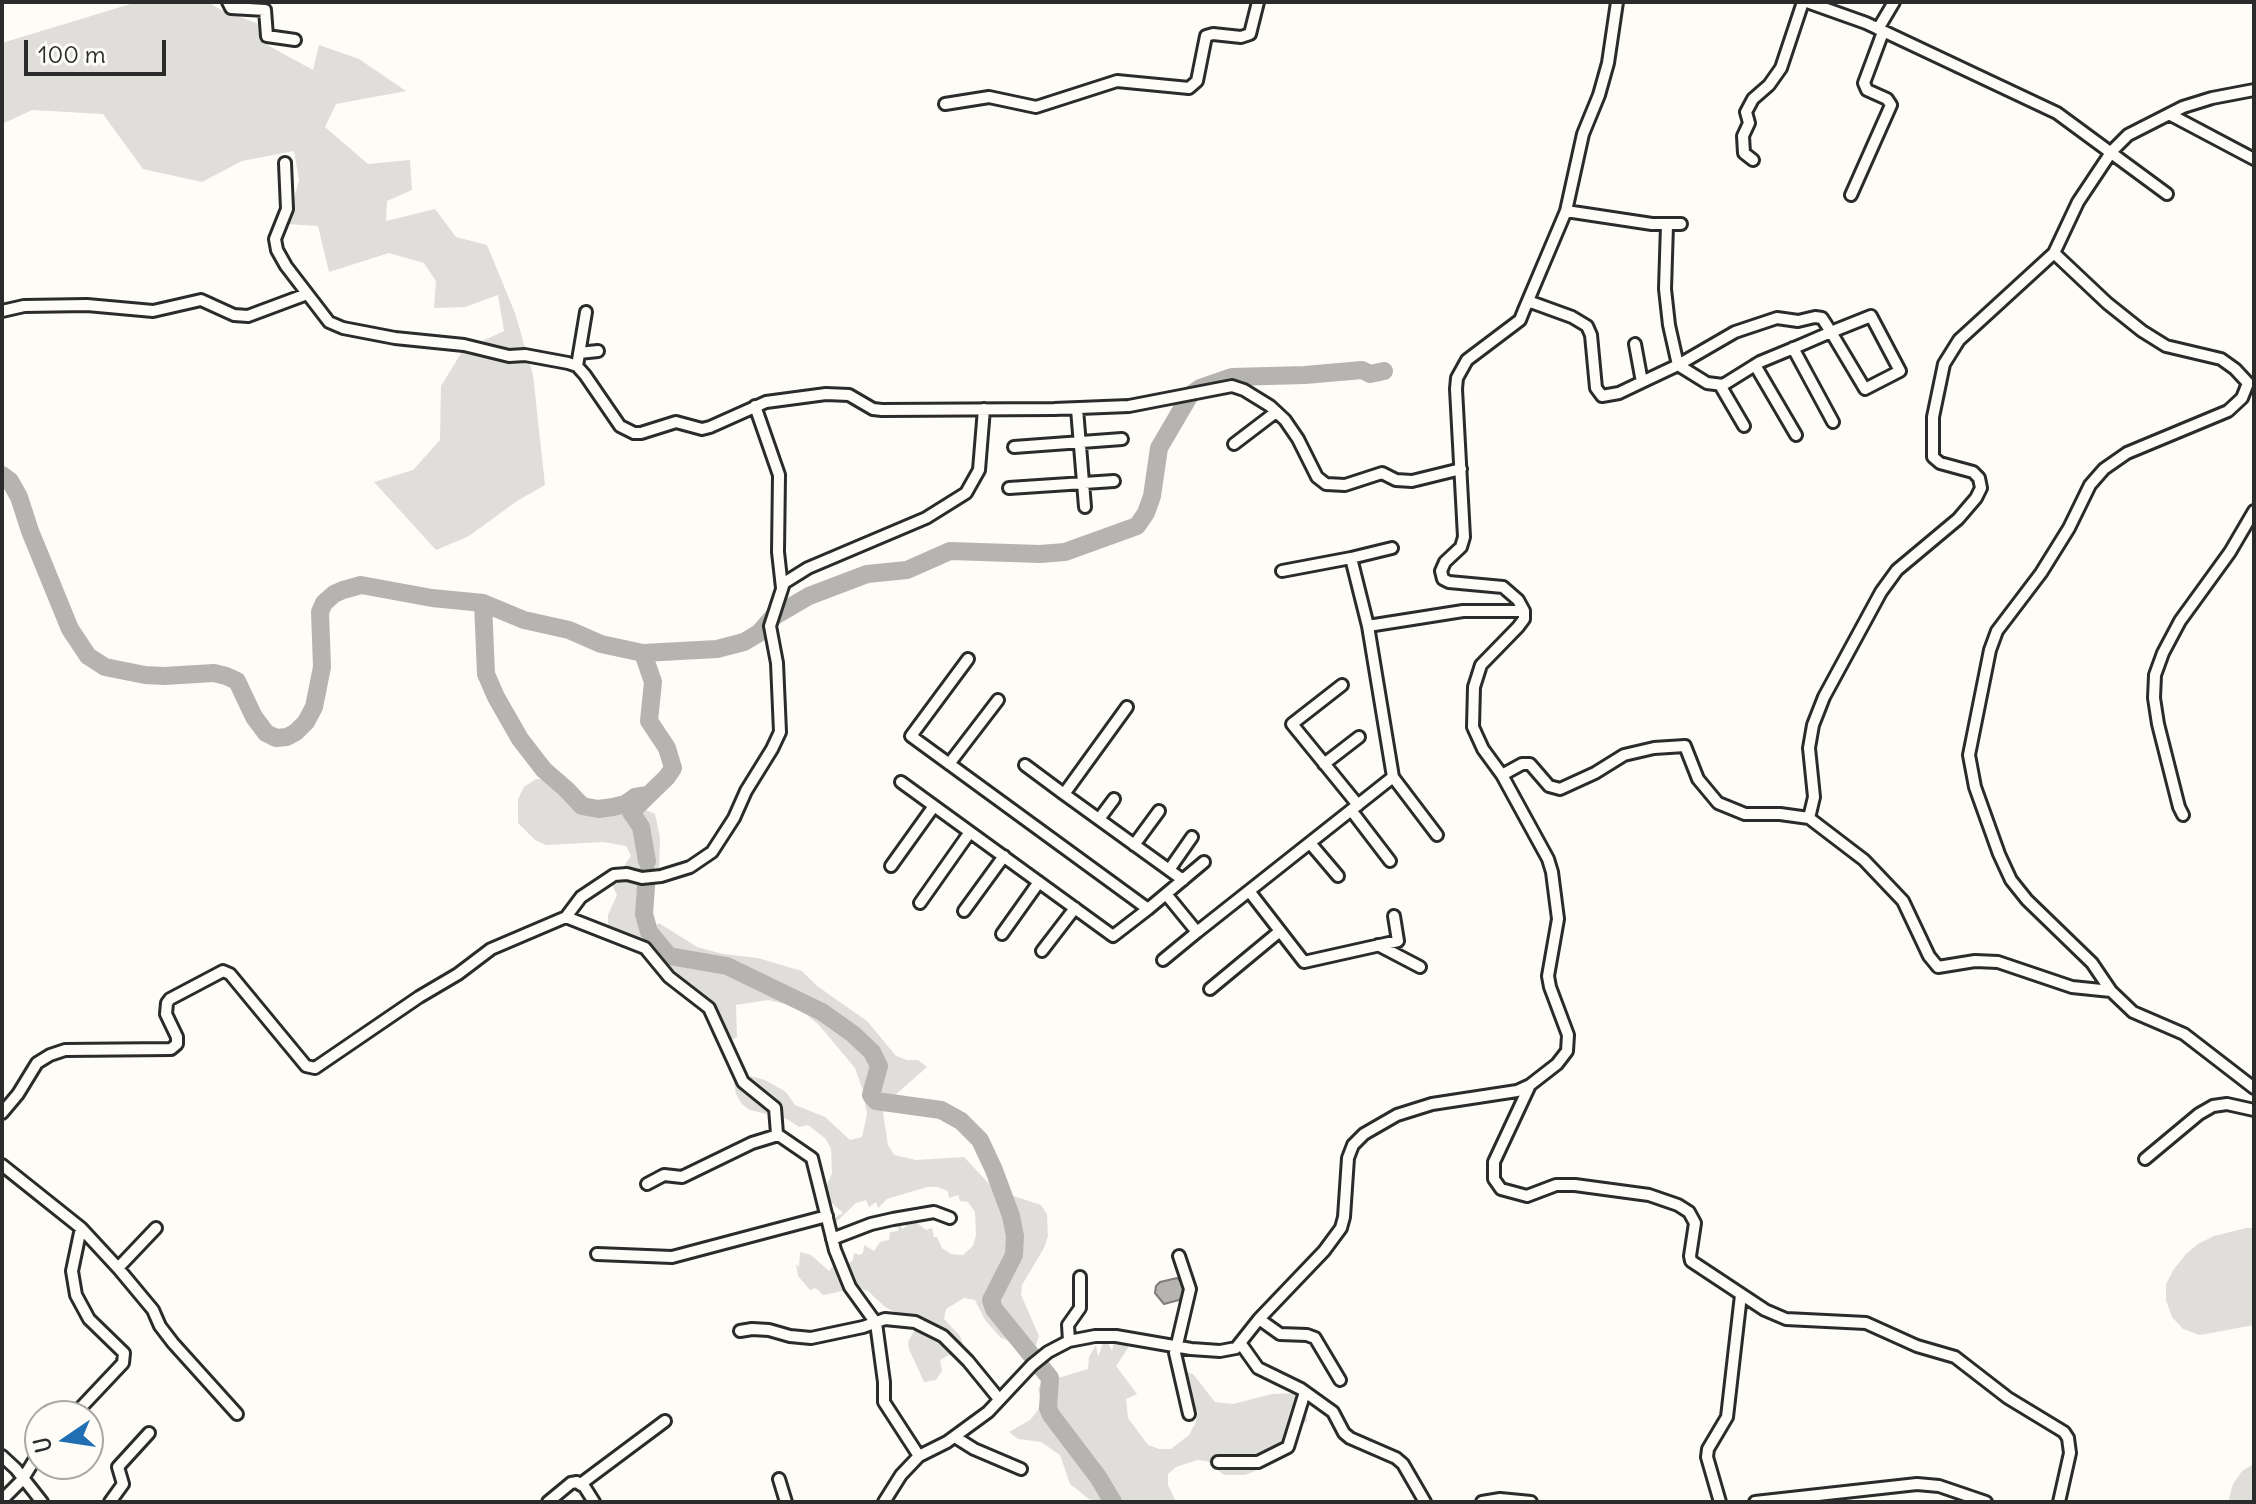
<!DOCTYPE html>
<style>
body{margin:0}
#map{position:relative;width:2256px;height:1504px;overflow:hidden;background:#fdfcf7;font-family:Delius,sans-serif}
canvas{display:block}
.frame{position:absolute;inset:0;border:4px solid #2b2b2b;pointer-events:none}
.north{position:absolute;left:24px;top:1400px;width:80px;height:80px;box-sizing:border-box;background:#fdfcf7;border:2px solid #a9a8a5;border-radius:50%;rotate:257deg;font-size:22px;font-weight:700;line-height:32px;text-align:center;color:#2b2b2b}
.north::after{content:'';display:block;margin:auto;width:28px;height:36px;background:#1f6fb2;clip-path:polygon(50% 0,100% 100%,50% 72%,0 100%)}
.scale{position:absolute;left:24px;top:40px;width:142px;height:36px;box-sizing:border-box;border:4px solid #2b2b2b;border-top:0;padding-left:10px;font-size:24px;line-height:28px;white-space:nowrap;color:#2b2b2b;-webkit-text-stroke:6px #fdfcf7;paint-order:stroke}
</style>
<div id="map">
<canvas width="2256" height="1504"></canvas>
<div class="frame"></div>
<div class="north">U</div>
<div class="scale">100 m</div>
</div>
<script>
const g = document.querySelector('canvas').getContext('2d');
g.lineJoin = 'round';
function fill(path, color) { g.fillStyle = color; g.fill(path, 'evenodd'); }
const poly = rows => new Path2D(rows.map(r => 'M' + r).join(''));
function stroke(path, color, width, dash) { g.strokeStyle = color; g.lineWidth = width; g.lineCap = dash ? 'butt' : 'round'; g.setLineDash(dash || []); g.stroke(path); }
const green = poly([
 [137,2,208,2,221,10,259,24,260,41,313,70,319,45,359,59,406,91,336,104,325,127,368,164,410,160,412,190,387,201,386,221,435,209,456,237,487,245,515,313,533,375,545,485,517,501,469,536,436,550,374,482,413,470,440,440,441,386,463,350,504,331,498,295,465,307,434,308,436,281,424,263,389,253,329,272,318,226,287,224,299,180,294,151,242,161,202,182,143,169,103,114,32,110,2,124,2,43],
 [536,779,547,780,581,811,602,817,615,815,625,810,631,812,644,809,655,814,660,837,659,874,647,870,636,895,642,905,648,931,659,923,697,947,723,954,758,958,802,971,817,986,867,1021,896,1056,907,1060,918,1060,927,1067,887,1102,883,1113,888,1145,894,1155,916,1160,964,1157,995,1190,1041,1205,1047,1214,1048,1236,1044,1248,1022,1285,1021,1295,1039,1336,1035,1348,1030,1351,1000,1337,985,1320,975,1300,964,1298,946,1309,944,1319,960,1336,964,1347,959,1358,949,1355,940,1360,942,1371,936,1380,924,1382,909,1349,908,1342,914,1331,913,1325,903,1316,885,1307,868,1291,858,1288,823,1295,816,1288,810,1290,798,1276,796,1264,799,1267,800,1252,811,1255,829,1271,833,1266,840,1271,853,1260,854,1253,860,1255,863,1253,864,1245,874,1251,880,1242,889,1240,890,1232,898,1231,899,1224,903,1229,912,1219,926,1230,932,1228,934,1237,937,1237,942,1248,951,1254,963,1255,973,1246,976,1235,975,1212,968,1202,960,1201,958,1195,949,1198,948,1191,938,1187,927,1187,887,1199,878,1208,876,1202,869,1207,866,1200,856,1203,830,1228,832,1219,843,1213,823,1195,832,1173,831,1149,826,1139,808,1125,799,1127,787,1119,750,1110,742,1104,736,1094,734,1082,743,1074,765,1080,786,1092,795,1105,825,1117,850,1140,862,1137,867,1114,863,1091,855,1068,819,1025,801,1010,790,1005,768,1000,736,1005,737,1037,727,1042,719,1035,690,997,662,971,625,944,608,927,608,915,617,895,612,885,614,873,624,866,631,856,626,846,603,842,546,845,535,840,518,823,518,799,524,787],
 [2246,1228,2254,1228,2254,1325,2200,1335,2183,1329,2172,1317,2166,1300,2166,1284,2174,1269,2186,1254,2198,1244,2214,1236],
 [1116,1333,1127,1337,1128,1348,1116,1366,1137,1394,1126,1399,1128,1418,1148,1445,1159,1449,1171,1449,1189,1435,1195,1424,1198,1412,1183,1395,1184,1371,1193,1374,1215,1402,1233,1404,1272,1394,1296,1393,1305,1400,1307,1421,1298,1427,1274,1456,1255,1471,1245,1475,1224,1475,1207,1461,1197,1460,1176,1467,1168,1474,1168,1485,1176,1502,1101,1502,1089,1499,1070,1484,1060,1455,1041,1442,1018,1439,1009,1432,1030,1420,1038,1410,1041,1401,1038,1389,1045,1378,1058,1378,1088,1369,1089,1357,1096,1345,1098,1357,1105,1337,1112,1351],
 [2254,1464,2254,1502,2228,1502,2233,1484,2242,1471]
]);
const water = poly([
 [1177,1278,1185,1285,1186,1292,1179,1300,1164,1304,1155,1293,1156,1286,1160,1282,1177,1278]
]);
const river = poly([
 [2,475,10,481,19,497,30,531,70,629,88,656,105,667,145,675,164,676,214,673,226,676,237,681,254,717,266,733,276,738,287,737,296,732,306,722,314,707,322,667,320,612,324,603,334,594,343,590,361,585,432,598,483,603,524,620,569,630,601,644,643,653,717,649,744,642,759,633,773,617,809,596,867,574,907,570,950,551,1040,554,1065,552,1137,526,1146,513,1152,496,1159,448,1190,395,1200,388,1232,377,1305,375,1362,370,1370,374,1384,371],
 [483,603,486,674,496,697,520,739,544,770,566,789,582,806,598,809,613,807,625,804,635,797,648,795],
 [643,653,653,682,649,721,667,748,673,768,667,777,631,812,641,827,647,861],
 [647,873,644,914,649,932,669,956,727,966,822,1012,853,1034,872,1052,879,1066,871,1095,876,1101,941,1110,961,1121,980,1140,994,1170,1011,1216,1015,1236,1014,1255,991,1300,994,1309,1050,1378,1048,1408,1051,1415,1098,1477,1113,1502]
]);
const street = poly([
 [228,2,231,8,265,10,267,36,295,40],
 [1807,2,1866,23,2057,113,2167,194],
 [1878,29,1894,2],
 [2254,90,2212,98,2183,107,2128,135,2112,151,2078,202,2054,253,2107,303,2142,331,2166,346,2221,359,2235,369,2248,383,2242,398,2228,411,2127,453,2104,469,2090,485,2069,528,2041,573,1997,631,1990,650,1969,755,1975,787,1999,854,2011,880,2027,900,2092,963,2111,991,2133,1012,2184,1034,2254,1088],
 [945,104,989,97,1036,107,1117,81,1189,88,1197,81,1206,36,1213,34,1241,37,1250,34,1258,2],
 [2169,114,2254,159],
 [1753,160,1744,153,1743,136,1749,123,1746,112,1753,99,1769,85,1781,68,1803,2],
 [285,163,287,209,275,239,277,250,286,266,329,322,343,328,395,338,464,345,509,356,525,355,568,363,577,366,585,375,620,426,634,433,641,433,676,422,702,429,710,427,766,402,826,394,849,395,873,409,882,410,1054,409,1129,406,1232,386,1244,390,1270,406,1285,420,1298,439,1317,477,1326,484,1345,485,1382,473,1396,480,1412,481,1461,469],
 [1851,195,1891,105,1887,99,1867,90,1864,83,1883,32],
 [1566,211,1652,224,1681,224],
 [1528,301,1572,317,1587,326,1591,335,1596,388,1602,396,1619,393,1642,382,1678,365,1735,332,1777,318,1798,321,1815,317,1822,318,1831,332,1865,389,1900,371,1871,316,1831,332,1801,345,1760,362,1723,385,1707,383,1678,365,1669,325,1665,289,1667,225],
 [2,311,24,306,87,305,153,311,201,300,234,315,248,316,307,294],
 [1635,344,1642,382],
 [1793,348,1833,422],
 [579,353,598,351],
 [1755,365,1796,435],
 [577,366,586,312],
 [1720,385,1744,426],
 [755,406,779,475,778,552,782,588],
 [1077,409,1085,507],
 [1234,444,1276,412],
 [1014,447,1122,439],
 [1009,488,1114,481],
 [1351,558,1392,548],
 [1282,571,1351,558,1368,626,1463,611,1524,611],
 [968,659,911,736,1148,909,1204,862],
 [1342,685,1292,724,1358,805],
 [1127,707,1064,794,1183,880],
 [949,764,998,700],
 [1324,764,1359,737],
 [1025,765,1064,794],
 [1502,775,1522,764,1530,764,1549,786,1560,789,1595,773,1624,755,1654,748,1685,746,1698,779,1718,803,1745,814,1780,814,1809,818,1864,860,1903,901,1929,956,1938,967,1975,961,1998,962,2072,987,2111,991],
 [1393,777,1437,835],
 [901,782,1113,936,1148,909],
 [1351,810,1390,861],
 [2183,815,2179,807,2158,724,2154,698,2155,675,2163,653,2180,621,2230,552,2254,511],
 [1809,818,1814,797,1809,748,1813,725,1824,697,1881,592,1897,570,1958,519,1976,498,1981,488,1979,478,1973,472,1940,463,1933,457,1933,417,1944,364,1959,340,2054,253],
 [1099,819,1114,799],
 [1310,843,1338,876],
 [1134,845,1159,811],
 [891,866,934,806],
 [1169,870,1192,837],
 [1249,891,1304,962,1398,941,1394,916],
 [1166,894,1197,932,1393,777,1368,626],
 [920,903,970,832],
 [964,911,1004,856],
 [566,917,581,897,614,875,627,874,642,878,661,876,690,867,712,852,734,818,746,791,772,749,780,732,777,663,770,626,784,583,808,568,926,518,966,493,979,470,984,409],
 [1002,934,1039,882],
 [1378,945,1420,967],
 [1042,951,1075,908],
 [1163,960,1197,932],
 [1210,989,1280,931],
 [1530,1085,1494,1162,1494,1179,1501,1189,1527,1196,1556,1185,1575,1185,1649,1195,1678,1205,1689,1212,1695,1223,1690,1256,1691,1261,1765,1310,1786,1319,1866,1323,1917,1346,1955,1357,2008,1398,2064,1432,2068,1438,2070,1453,2059,1502],
 [2,1113,18,1094,37,1063,50,1055,65,1050,171,1049,177,1044,177,1037,166,1014,167,1003,170,999,223,971,230,974,306,1066,315,1068,419,997,458,974,491,949,566,917,645,948,669,977,709,1008,743,1082,775,1108,777,1134,812,1158,835,1250,850,1287,876,1323,884,1382,884,1402,919,1456],
 [2145,1159,2199,1114,2213,1106,2227,1104,2254,1110],
 [2,1165,81,1228,72,1271,76,1295,89,1319,124,1353,123,1363,73,1416],
 [647,1184,664,1175,682,1177,752,1143,778,1135],
 [81,1228,118,1268,156,1228],
 [832,1239,871,1224,893,1219,934,1212,950,1218],
 [597,1254,672,1257,827,1216],
 [1179,1256,1190,1289,1175,1353,1189,1414],
 [118,1268,153,1310,160,1326,173,1343,237,1414],
 [1259,1319,1280,1334,1307,1335,1315,1338,1340,1380],
 [740,1331,752,1329,769,1330,790,1336,811,1338,863,1327,885,1319,915,1322,943,1336,968,1361,999,1399],
 [1069,1341,1068,1325,1080,1308,1080,1277],
 [1241,1344,1258,1368,1301,1389,1333,1412,1344,1433,1350,1438,1396,1458,1403,1464,1425,1502],
 [955,1437,974,1449,1021,1469],
 [2,1456,16,1469,42,1502],
 [1218,1462,1258,1462,1288,1447,1305,1392],
 [779,1479,786,1502],
 [2,1500,22,1480,40,1451],
 [110,1502,123,1484,118,1467,149,1433],
 [548,1502,571,1483,577,1482,581,1485],
 [594,1502,582,1483,665,1421],
 [884,1502,901,1475,919,1456,947,1442,988,1412,1032,1365,1048,1352,1069,1341,1095,1336,1116,1336,1191,1349,1220,1351,1236,1348,1259,1319,1324,1251,1341,1228,1344,1217,1348,1158,1353,1145,1364,1134,1397,1115,1432,1104,1517,1091,1530,1085,1557,1064,1567,1051,1568,1035,1550,987,1548,976,1558,919,1552,872,1548,859,1502,775,1483,749,1473,727,1474,687,1481,665,1518,627,1524,619,1524,611,1518,600,1503,587,1449,582,1443,579,1441,571,1445,562,1461,547,1464,537,1456,389,1457,378,1467,360,1520,320,1524,310,1566,211,1583,134,1599,95,1608,63,1617,2],
 [1482,1502,1500,1499,1531,1502],
 [1720,1502,1707,1457,1708,1449,1727,1417,1741,1295],
 [1755,1502,1917,1484,1939,1486,1986,1502]
]);
fill(green, '#dfdeda');
fill(water, '#b5b4b1');
stroke(water, '#7e7d7b', 2);
stroke(river, '#b5b4b1', 18);
stroke(street, '#2b2b2b', 16);
stroke(street, '#fdfcf7', 10);
</script>
